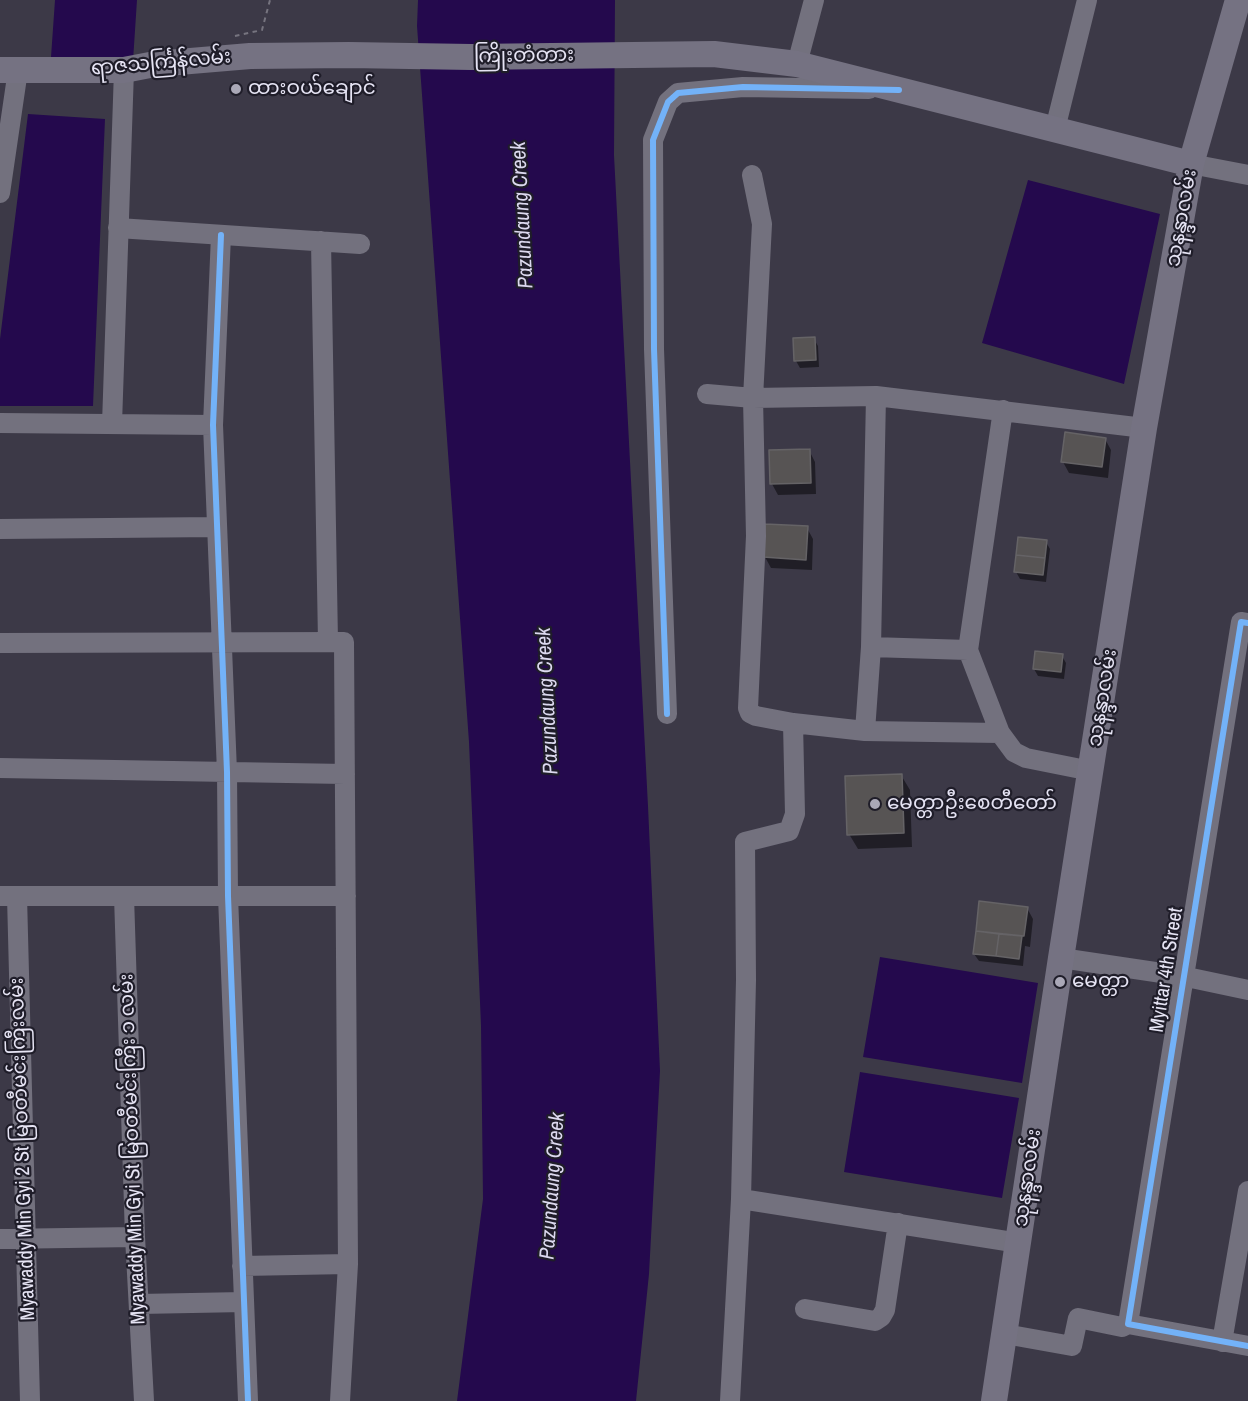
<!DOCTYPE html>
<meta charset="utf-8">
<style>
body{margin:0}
canvas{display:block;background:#3c3947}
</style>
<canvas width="1248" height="1401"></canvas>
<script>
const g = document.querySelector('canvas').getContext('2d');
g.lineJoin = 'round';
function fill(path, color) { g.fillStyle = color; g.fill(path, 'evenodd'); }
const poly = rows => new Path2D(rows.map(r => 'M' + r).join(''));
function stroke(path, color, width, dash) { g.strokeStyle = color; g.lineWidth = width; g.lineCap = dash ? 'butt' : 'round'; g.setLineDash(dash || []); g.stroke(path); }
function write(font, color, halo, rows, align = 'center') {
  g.font = font + ' "Archivo Narrow","Noto Sans Myanmar",sans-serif'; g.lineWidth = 4.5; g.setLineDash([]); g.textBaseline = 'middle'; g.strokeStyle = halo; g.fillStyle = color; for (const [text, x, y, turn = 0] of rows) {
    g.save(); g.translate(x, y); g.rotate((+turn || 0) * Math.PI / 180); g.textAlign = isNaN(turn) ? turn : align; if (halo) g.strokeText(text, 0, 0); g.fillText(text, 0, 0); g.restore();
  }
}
const water = poly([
 [55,0,137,0,133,61,51,57],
 [418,0,615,0,614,155,648,806,660,1071,649,1274,636,1401,457,1401,483,1199,481,1026,469,742,417,26],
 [28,114,105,119,93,406,0,406,0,339],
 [1028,180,1160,214,1124,384,982,343],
 [880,957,1038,983,1022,1083,863,1057],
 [860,1072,1019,1098,1002,1198,844,1172]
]);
const shadow = poly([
 [814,339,818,346,819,367,800,368,796,361],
 [1105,439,1111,450,1108,478,1069,473,1063,462],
 [809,450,815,462,816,494,778,495,772,484],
 [807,528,813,539,812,570,771,568,765,557],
 [1046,542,1050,549,1046,582,1020,579,1016,572],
 [1062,656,1066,663,1064,679,1038,676,1034,669],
 [901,775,910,790,912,847,858,849,849,834],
 [1027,908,1033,919,1030,947,1025,946,1023,966,979,961,974,954,977,931]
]);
const building = poly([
 [815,337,816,360,794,361,793,338,815,337],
 [1065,432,1106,438,1102,467,1061,462,1065,432],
 [810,449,811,483,770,484,769,450,810,449],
 [765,524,808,526,806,560,763,557,765,524],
 [1018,537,1047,540,1045,558,1016,555,1018,537],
 [1016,555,1045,558,1043,575,1014,572,1016,555],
 [1035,651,1063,654,1061,672,1033,669,1035,651],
 [902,774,904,833,847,835,845,776,902,774],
 [979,901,1028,907,1024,936,976,931,979,901],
 [976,931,999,934,996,956,973,954,976,931],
 [999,934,1022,936,1019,959,996,956,999,934]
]);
const path = poly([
 [235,36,262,30,270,0]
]);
const minor = poly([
 [797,64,814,0],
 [1055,129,1087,0],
 [1191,164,1248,175],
 [752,175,762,224,753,398,756,536,748,708,750,713,756,716,793,723,865,731,1000,733],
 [0,193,18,70],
 [118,228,360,244],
 [221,235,213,425,227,772,228,896,248,1401],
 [321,241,328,642],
 [707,394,753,398,876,396,1144,428],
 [1003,410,968,650,1000,733,1014,752,1026,758,1091,771],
 [0,423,213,425],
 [112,424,124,70],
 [0,529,217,527],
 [0,643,344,642,348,1264,242,1266],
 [871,647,968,650],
 [667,714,654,349,653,140,668,102,678,93,743,87,869,89],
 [865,731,871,647,876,396],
 [0,768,345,774],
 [0,896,346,896],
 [17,896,30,1401],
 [124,896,135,1237,144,1401],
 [1061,958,1182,976,1248,990],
 [741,1199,1019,1243],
 [0,1239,135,1237],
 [139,1304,244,1302],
 [805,1309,875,1321,881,1317,885,1310,898,1223],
 [1128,1324,1241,622,1248,623],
 [1005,1334,1072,1346,1078,1318,1122,1327,1128,1324,1248,1346],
 [1222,1342,1248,1191],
 [340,1401,348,1264],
 [730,1401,741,1199,746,980,745,842,789,831,795,814,793,723]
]);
const major = poly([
 [0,70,124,70,155,64,250,56,349,55,471,57,714,54,797,64,1191,164],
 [994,1401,1061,958,1144,428,1191,164,1238,0]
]);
const cycleway = poly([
 [221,235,213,425,227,772,228,896,248,1401],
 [1248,623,1241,622,1128,1324,1248,1346],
 [667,714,654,349,653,140,668,102,678,93,743,87,899,90]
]);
const markers = [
 [236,89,6,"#aaa8b7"],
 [875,804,6,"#aaa8b7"],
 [1060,982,6,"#aaa8b7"]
];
const streetNames = [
 ["ကြိုးတံတား",524,56,-1],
 ["ရာဇသင်္ကြန်လမ်း",161,63,-5],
 ["သုနန္ဒာလမ်း",1182,218,-80],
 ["သုနန္ဒာလမ်း",1103,698,-81],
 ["Myittar 4th Street",1167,970,-81],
 ["Myawaddy Min Gyi 2 St မြဝတီမင်းကြီးလမ်း",23,1149,-92],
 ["Myawaddy Min Gyi St မြဝတီမင်းကြီး ၁ လမ်း",133,1149,-92],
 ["သုနန္ဒာလမ်း",1028,1178,-82]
];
const poiNames = [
 ["ထားဝယ်ချောင်",248,89],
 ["မေတ္တာဦးစေတီတော်",887,804],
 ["မေတ္တာ",1072,982]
];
const waterNames = [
 ["Pazundaung Creek",523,215,-93],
 ["Pazundaung Creek",548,701,-93],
 ["Pazundaung Creek",553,1186,-86]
];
fill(water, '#24094d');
fill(shadow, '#0007');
fill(building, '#575454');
stroke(building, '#656366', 1.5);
stroke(path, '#76747f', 2, [4.5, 4.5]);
stroke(minor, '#73717e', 20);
stroke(major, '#757282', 26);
stroke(cycleway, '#73b2f8', 6);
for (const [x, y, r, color] of markers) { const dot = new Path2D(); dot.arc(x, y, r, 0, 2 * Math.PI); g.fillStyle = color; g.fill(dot); stroke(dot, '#1f1d29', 2); }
write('20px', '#e6e4f4', '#1f1d29', streetNames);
write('20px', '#e6e4f4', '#1f1d29', poiNames, 'left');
write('italic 21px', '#dcd9ef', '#1f1d29', waterNames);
</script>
